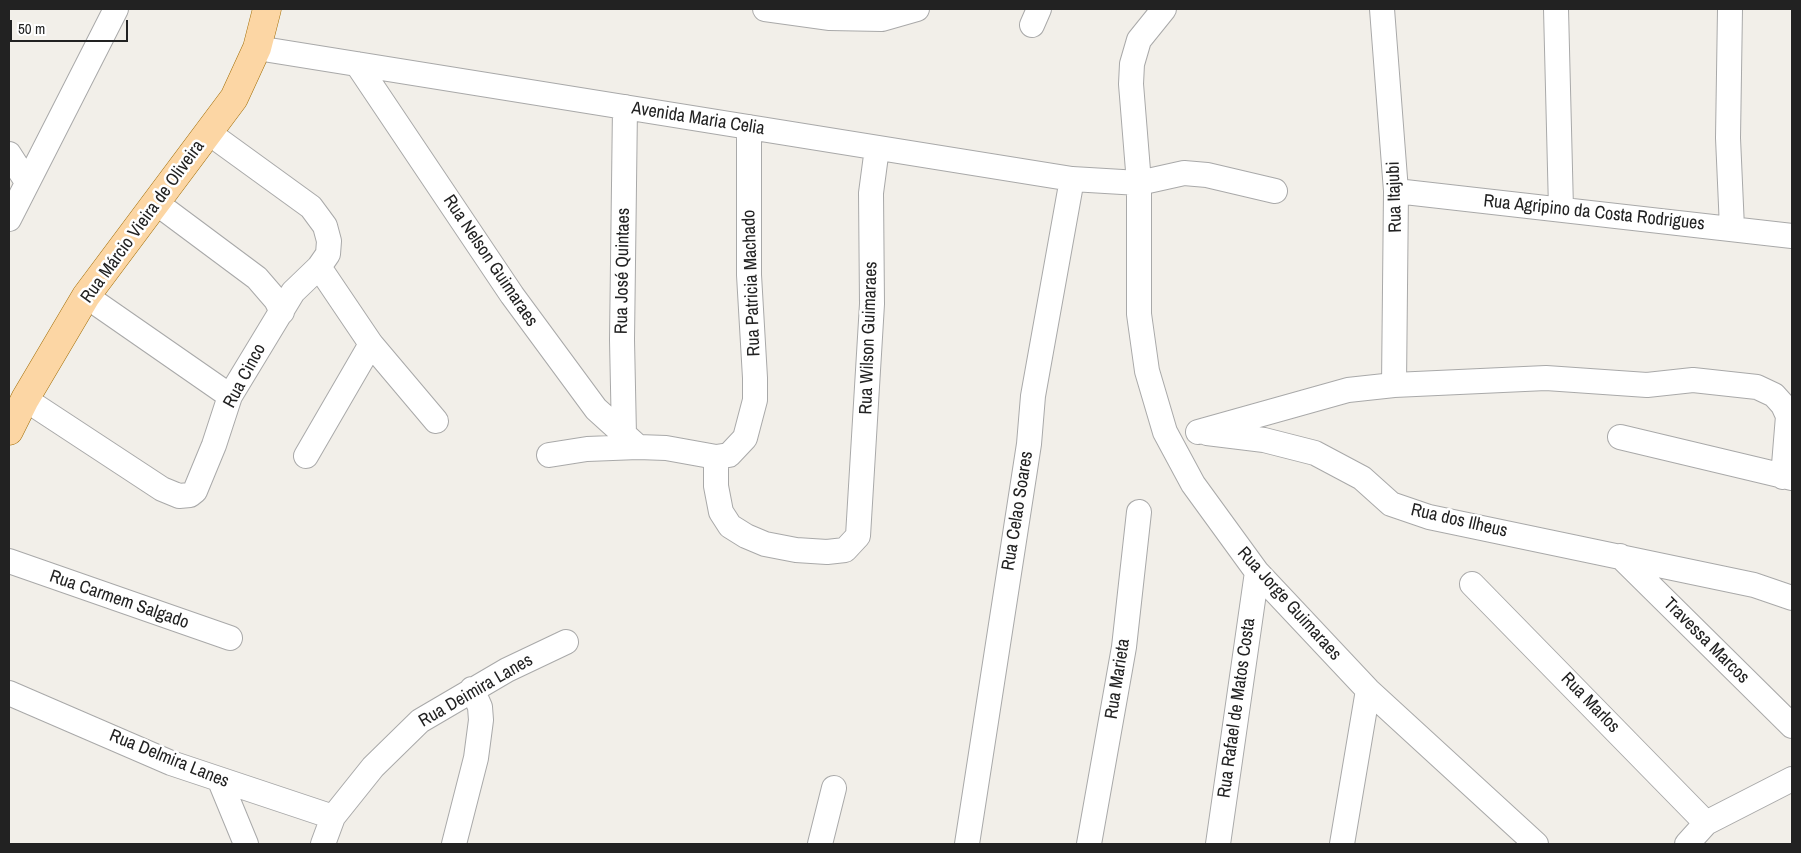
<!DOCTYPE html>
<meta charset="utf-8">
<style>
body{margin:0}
#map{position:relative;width:1801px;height:853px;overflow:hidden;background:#f2efe9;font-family:"Archivo Narrow",sans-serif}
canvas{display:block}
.frame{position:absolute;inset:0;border:10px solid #222;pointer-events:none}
.scale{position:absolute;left:10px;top:20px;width:118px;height:22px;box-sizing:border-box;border:2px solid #222;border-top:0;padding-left:6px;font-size:15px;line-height:18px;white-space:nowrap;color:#222;-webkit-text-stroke:4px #fff;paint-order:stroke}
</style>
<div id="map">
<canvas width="1801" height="853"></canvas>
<div class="frame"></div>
<div class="scale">50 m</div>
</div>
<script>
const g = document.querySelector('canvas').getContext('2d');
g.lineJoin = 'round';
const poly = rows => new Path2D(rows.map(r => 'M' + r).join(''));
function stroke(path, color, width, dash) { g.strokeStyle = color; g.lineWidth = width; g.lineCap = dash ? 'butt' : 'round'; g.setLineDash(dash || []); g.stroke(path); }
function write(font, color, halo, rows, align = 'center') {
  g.font = font + ' "Archivo Narrow",sans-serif'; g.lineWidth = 5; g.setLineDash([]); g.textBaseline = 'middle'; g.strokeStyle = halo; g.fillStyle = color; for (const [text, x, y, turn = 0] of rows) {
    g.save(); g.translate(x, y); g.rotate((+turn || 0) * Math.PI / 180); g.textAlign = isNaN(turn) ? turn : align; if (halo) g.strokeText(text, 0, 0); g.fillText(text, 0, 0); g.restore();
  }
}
const minor = poly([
 [765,9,830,18,882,19,917,9],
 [1164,9,1139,40,1132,64,1131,84,1139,183,1139,314,1147,371,1165,432,1193,484,1257,572,1368,690,1536,844],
 [1382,9,1396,191,1394,385],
 [1556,9,1561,209],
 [1730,9,1728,138,1732,228],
 [1032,25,1039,9],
 [257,48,1072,179,1139,183,1184,173,1207,175,1275,191],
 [357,64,512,295,596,409,638,447],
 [9,154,27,182],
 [1396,191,1792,236],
 [155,202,257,278,276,300,282,312],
 [9,219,116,9],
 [319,267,371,344,436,421],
 [86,296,230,396],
 [25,399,162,489,179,496,190,495,195,491,214,445,230,396,293,292,319,267,328,254,329,241,325,226,311,207,209,133],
 [1198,432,1348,390,1394,385,1546,378,1647,385,1693,380,1757,387,1774,395,1783,405,1788,416,1783,477],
 [1207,433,1264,440,1315,453,1362,478,1391,504,1429,517,1754,585,1792,598],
 [624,435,622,340,625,107],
 [1620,437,1792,478],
 [549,455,587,449,638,447,666,448,716,457,729,455,745,438,755,400,755,378,749,275,749,127],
 [306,456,371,344],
 [716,457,716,486,721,512,730,526,746,536,765,544,796,550,827,552,845,550,858,536,872,304,871,193,877,148],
 [1620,556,1792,726],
 [9,561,230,638],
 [1472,584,1706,823],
 [9,693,171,763,333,817],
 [220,781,246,844],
 [323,844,333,817,373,767,420,721,507,670,566,642],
 [454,844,476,758,481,720,480,707,472,689],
 [820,844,834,788],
 [967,844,1029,444,1033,396,1072,179],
 [1089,844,1124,647,1139,512],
 [1218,844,1257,572],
 [1342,844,1368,690],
 [1687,844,1706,823,1792,779]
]);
const major = poly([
 [9,431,25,399,86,296,234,98,257,48,267,9]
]);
const streetNames = [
 ["Avenida Maria Celia",698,119,9],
 ["Rua Itajubi",1395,197,-92],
 ["Rua Agripino da Costa Rodrigues",1594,213,6],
 ["Rua Márcio Vieira de Oliveira",143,222,-54],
 ["Rua Nelson Guimaraes",490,261,56],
 ["Rua José Quintaes",623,271,-89],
 ["Rua Patricia Machado",752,283,-92],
 ["Rua Wilson Guimaraes",869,338,-88],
 ["Rua Cinco",245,376,-62],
 ["Rua Celao Soares",1018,511,-81],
 ["Rua dos Ilheus",1459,521,13],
 ["Rua Carmem Salgado",119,600,19],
 ["Rua Jorge Guimaraes",1289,604,48],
 ["Travessa Marcos",1706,641,45],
 ["Rua Marieta",1118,679,-81],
 ["Rua Deimira Lanes",476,691,-30],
 ["Rua Marlos",1590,703,46],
 ["Rua Rafael de Matos Costa",1237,708,-82],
 ["Rua Delmira Lanes",169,759,22]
];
stroke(minor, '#a9a9a9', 26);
stroke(major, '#a06b00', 29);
stroke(minor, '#fff', 24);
stroke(major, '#fcd6a4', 28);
write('18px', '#222', '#fff', streetNames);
</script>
